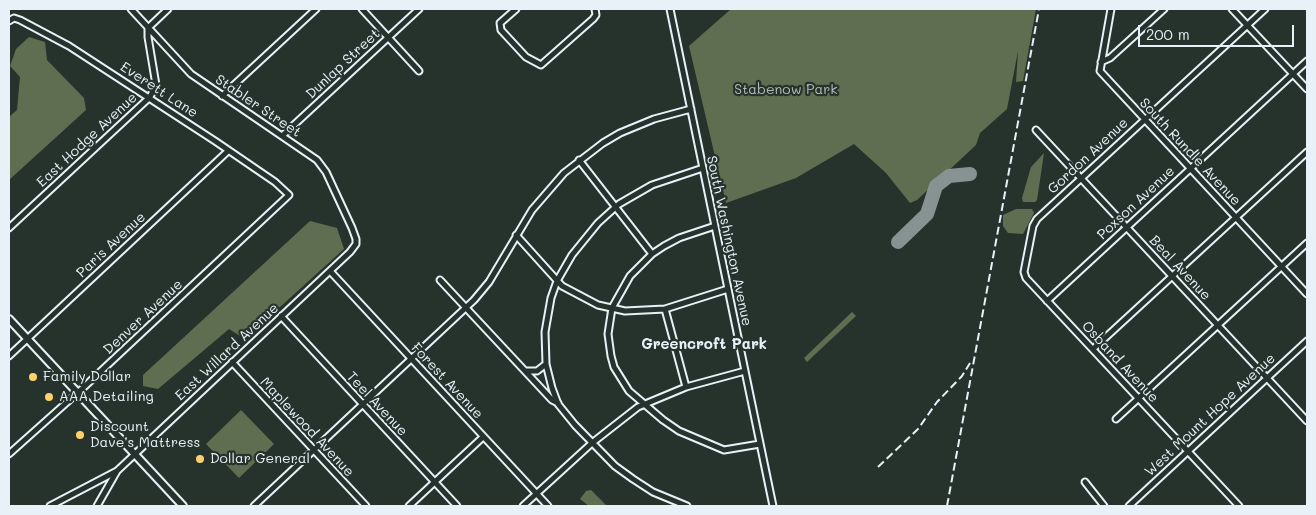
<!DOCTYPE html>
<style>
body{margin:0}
#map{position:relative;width:1316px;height:515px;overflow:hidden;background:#26332d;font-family:Mali,sans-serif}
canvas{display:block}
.frame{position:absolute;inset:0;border:10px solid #e8f1f8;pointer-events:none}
.scale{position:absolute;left:1138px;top:25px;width:156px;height:22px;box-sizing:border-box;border:2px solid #e8f1f8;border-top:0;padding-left:6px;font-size:15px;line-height:18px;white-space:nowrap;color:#e8f1f8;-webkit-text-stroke:4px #26332d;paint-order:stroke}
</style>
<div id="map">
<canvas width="1316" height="515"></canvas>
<div class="frame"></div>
<div class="scale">200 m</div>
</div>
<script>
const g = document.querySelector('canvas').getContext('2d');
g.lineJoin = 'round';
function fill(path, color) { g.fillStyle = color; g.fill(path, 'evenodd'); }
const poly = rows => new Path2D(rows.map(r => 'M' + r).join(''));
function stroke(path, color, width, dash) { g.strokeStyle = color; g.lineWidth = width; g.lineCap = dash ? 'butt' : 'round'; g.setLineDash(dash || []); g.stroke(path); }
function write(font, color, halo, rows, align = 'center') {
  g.font = font + ' Mali,sans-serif'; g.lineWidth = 4.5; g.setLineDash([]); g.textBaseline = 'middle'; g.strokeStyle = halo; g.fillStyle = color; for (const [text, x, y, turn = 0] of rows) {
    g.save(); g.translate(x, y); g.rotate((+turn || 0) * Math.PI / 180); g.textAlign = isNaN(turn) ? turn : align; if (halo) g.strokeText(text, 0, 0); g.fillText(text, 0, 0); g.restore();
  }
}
const green = poly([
 [731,9,1036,9,1023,81,1016,82,1018,51,1007,109,980,133,976,145,917,200,910,203,886,173,854,144,796,178,726,203,689,46],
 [29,37,45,42,47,60,84,98,86,110,9,180,9,117,17,110,20,77,10,66,16,49],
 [1044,153,1037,200,1035,202,1023,202,1022,198,1031,167],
 [1016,209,1032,209,1034,213,1023,234,1008,233,1003,226,1003,215],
 [310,221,337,228,344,249,248,336,240,336,229,329,158,389,143,386,143,375],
 [852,312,856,316,807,362,804,358],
 [241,410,274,444,239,478,206,444],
 [591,490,607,506,589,506,580,499,586,491]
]);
const taxiway = poly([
 [898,242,927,214,936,186,949,176,970,174]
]);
const minor = poly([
 [362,9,419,71],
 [516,9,500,23,501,30,526,57,541,65,593,19,596,15,595,9],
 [670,9,773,506],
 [1111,9,1100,71,1307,294],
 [1232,9,1307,89],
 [9,21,14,18,20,20,69,46,215,141,275,182,289,195,84,387,9,454],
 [1101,62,1110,58,1164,9],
 [222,96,316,9],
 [1036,130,1307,421],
 [282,136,419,9],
 [579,160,652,254],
 [715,226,679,238,664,246,652,254,630,276,612,308,608,334,611,356,614,367,629,391,663,420,679,431,724,450,760,444],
 [9,228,150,97,156,85,148,37,148,28,168,9],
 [516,235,562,286,598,305,625,311,665,309,728,289],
 [330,271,548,506],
 [440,280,552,400,558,403],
 [1047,301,1307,61],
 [665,309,686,387],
 [281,316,457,506],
 [1093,349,1307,152],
 [9,356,228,151],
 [232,362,366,506],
 [526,371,537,371,546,364],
 [1116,419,1307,243],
 [1085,482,1104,506],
 [50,506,117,471,350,252,356,244,356,239,352,228,326,172,317,160,191,74,131,9],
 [97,506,117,471],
 [254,506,474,300,489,282,532,210,564,173,603,143,620,133,654,119,691,109],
 [409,506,483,437],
 [523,506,592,443,638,407,686,387,745,371],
 [687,506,653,492,633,479,615,466,575,425,558,404,552,388,546,364,545,332,551,298,557,281,572,255,598,223,619,204,652,185,703,168],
 [1129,506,1307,341],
 [1239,506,1026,278,1024,272,1033,226,1037,219,1265,9]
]);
const major = poly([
 [9,319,183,506]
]);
const rail = poly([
 [878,467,918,429,937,402,962,376,970,363],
 [947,506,1039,9]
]);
const markers = [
 [33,377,5,"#ffd166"],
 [49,397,5,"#ffd166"],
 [80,435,5,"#ffd166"],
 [200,459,5,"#ffd166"]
];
const streetNames = [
 ["Dunlap Street",343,64,-43],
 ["Everett Lane",159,90,33],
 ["Stabler Street",258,106,34],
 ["East Hodge Avenue",87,140,-43],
 ["South Rundle Avenue",1190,152,47],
 ["Gordon Avenue",1088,156,-43],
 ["Poxson Avenue",1136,203,-43],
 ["South Washington Avenue",729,241,78],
 ["Paris Avenue",111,245,-43],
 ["Beal Avenue",1180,268,47],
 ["Denver Avenue",143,317,-43],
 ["East Willard Avenue",227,352,-43],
 ["Osband Avenue",1120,362,47],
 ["Forest Avenue",447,381,47],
 ["Teel Avenue",377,404,47],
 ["West Mount Hope Avenue",1210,415,-43],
 ["Maplewood Avenue",307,427,47]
];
const parkNames = [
 ["Stabenow Park",786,90]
];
const poiNames = [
 ["Family Dollar",43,377],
 ["AAA Detailing",59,397],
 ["Discount",90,427],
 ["Dave's Mattress",90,443],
 ["Dollar General",210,459]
];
const neighbourhoodNames = [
 ["Greencroft Park",704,344]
];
fill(green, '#5f6e50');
stroke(taxiway, '#879292', 14);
stroke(minor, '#e8f1f8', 9);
stroke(major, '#e8f1f8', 10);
stroke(minor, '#26332d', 5);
stroke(major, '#26332d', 6);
stroke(rail, '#e8f1f8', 2, [8, 4]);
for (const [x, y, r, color] of markers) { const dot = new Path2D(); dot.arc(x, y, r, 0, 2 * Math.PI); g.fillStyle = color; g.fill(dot); stroke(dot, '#26332d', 2); }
write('14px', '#e8f1f8', '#26332d', streetNames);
write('14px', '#b1bdb5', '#26332d', parkNames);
write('14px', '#e8f1f8', '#26332d', poiNames, 'left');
write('bold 15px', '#e8f1f8', '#26332d', neighbourhoodNames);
</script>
